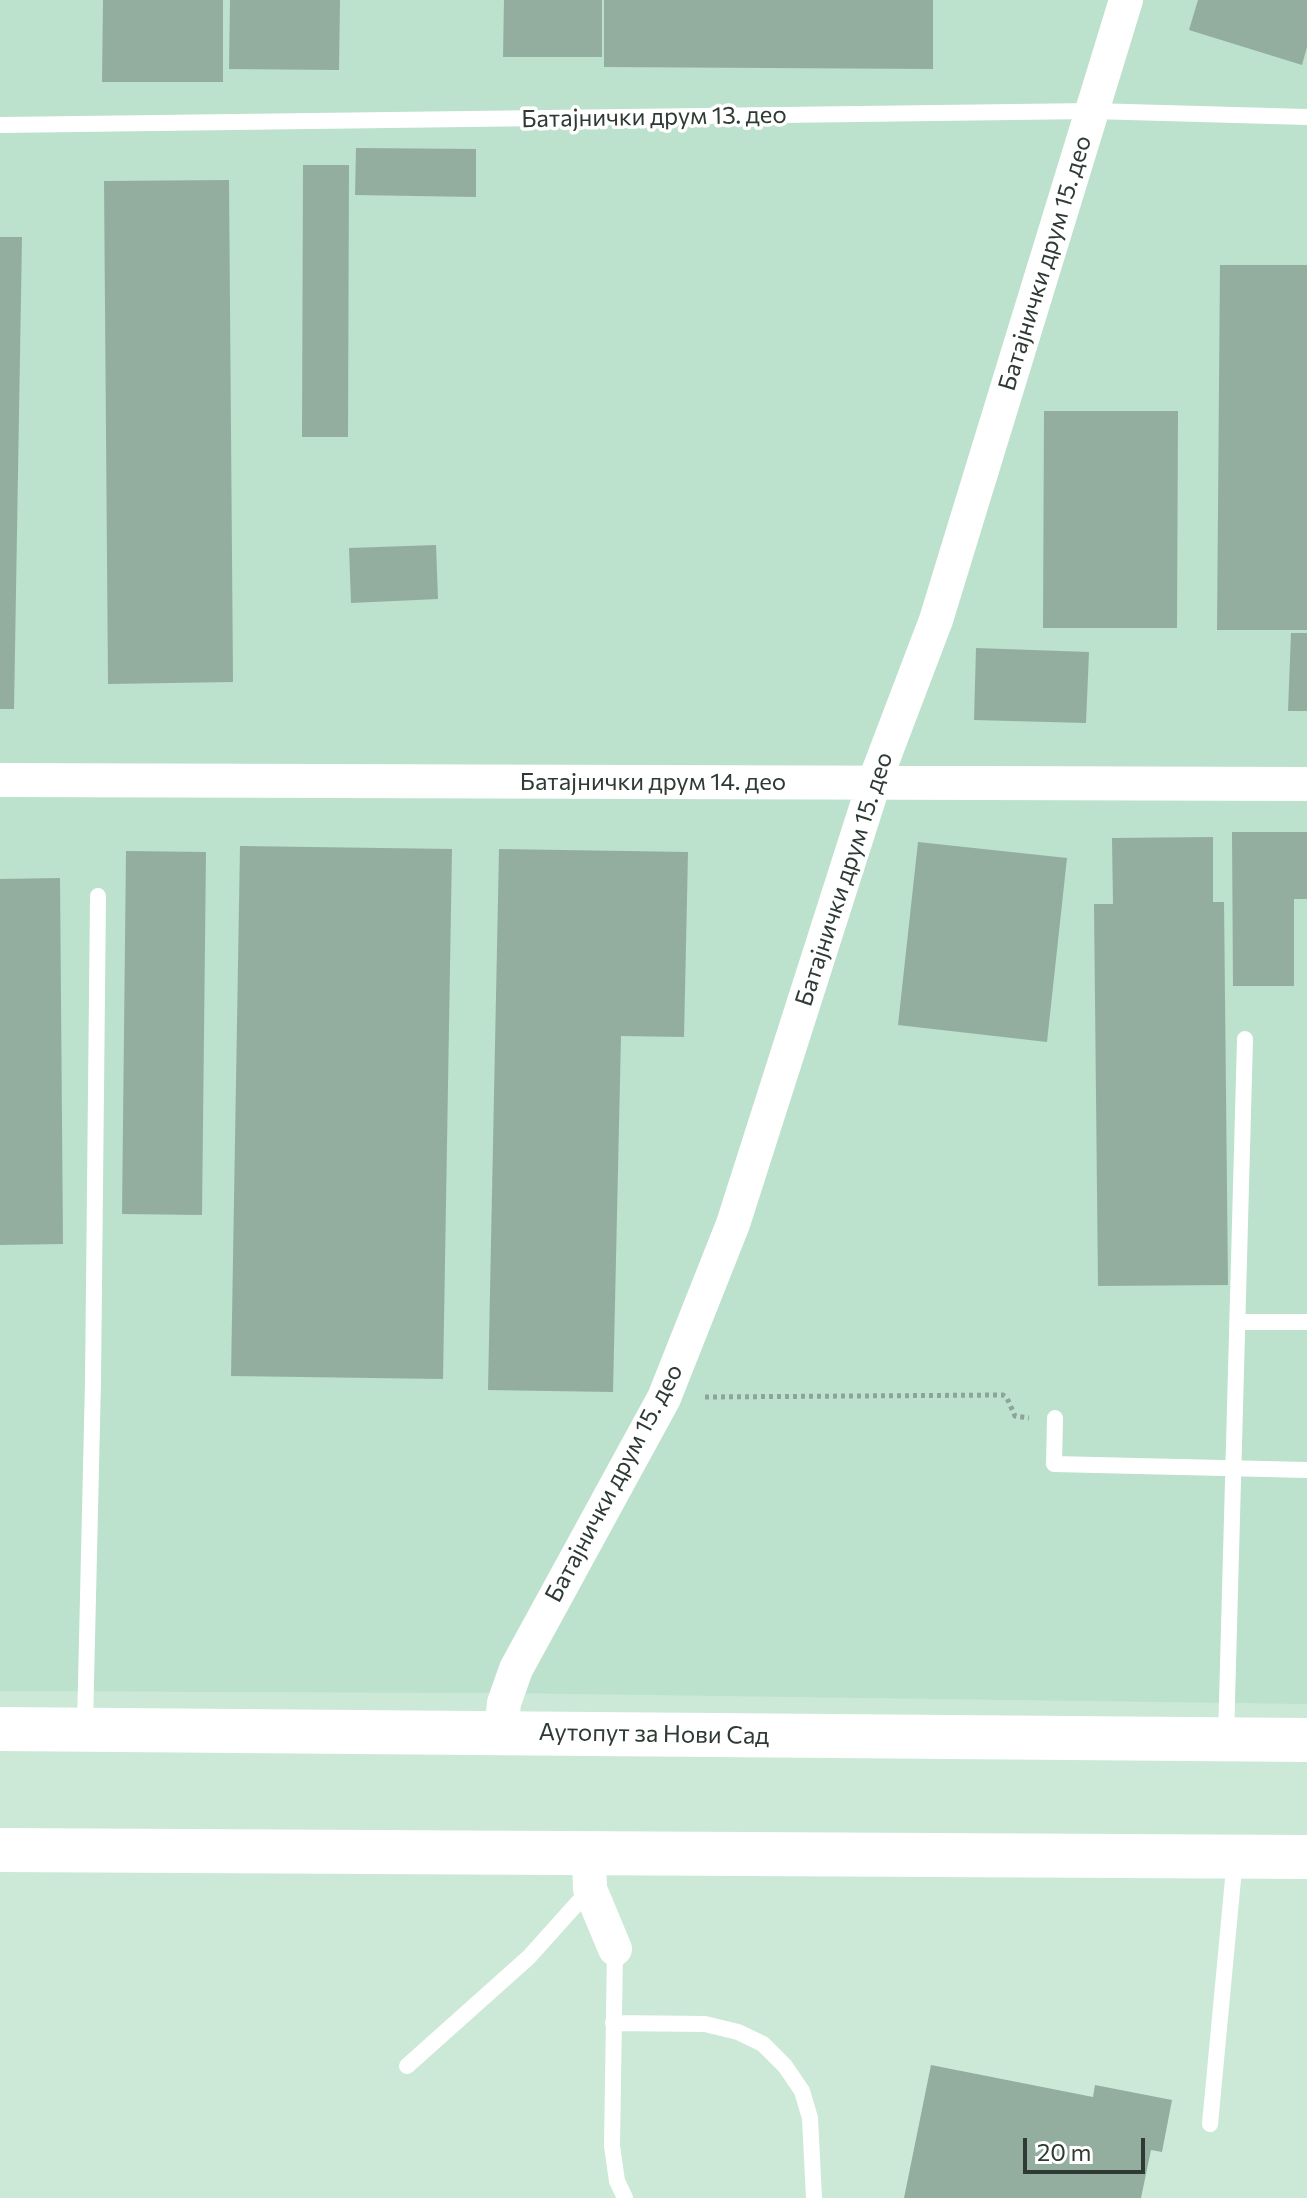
<!DOCTYPE html>
<meta charset="utf-8">
<style>
body{margin:0}
#map{position:relative;width:1307px;height:2198px;overflow:hidden;background:#cce9d8;font-family:Commissioner,sans-serif}
canvas{display:block}
.scale{position:absolute;left:1023px;top:2138px;width:122px;height:36px;box-sizing:border-box;border:4px solid #2e3a33;border-top:0;padding-left:10px;font-size:24px;line-height:28px;white-space:nowrap;color:#2e3a33;-webkit-text-stroke:6px #fff;paint-order:stroke}
</style>
<div id="map">
<canvas width="1307" height="2198"></canvas>
<div class="scale">20 m</div>
</div>
<script>
const g = document.querySelector('canvas').getContext('2d');
g.lineJoin = 'round';
function fill(path, color) { g.fillStyle = color; g.fill(path, 'evenodd'); }
const poly = rows => new Path2D(rows.map(r => 'M' + r).join(''));
function stroke(path, color, width, dash) { g.strokeStyle = color; g.lineWidth = width; g.lineCap = dash ? 'butt' : 'round'; g.setLineDash(dash || []); g.stroke(path); }
function write(font, color, halo, rows, align = 'center') {
  g.font = font + ' Commissioner,sans-serif'; g.lineWidth = 7; g.setLineDash([]); g.textBaseline = 'middle'; g.strokeStyle = halo; g.fillStyle = color; for (const [text, x, y, turn = 0] of rows) {
    g.save(); g.translate(x, y); g.rotate((+turn || 0) * Math.PI / 180); g.textAlign = isNaN(turn) ? turn : align; if (halo) g.strokeText(text, 0, 0); g.fillText(text, 0, 0); g.restore();
  }
}
const built = poly([
 [0,0,1307,0,1307,1704,502,1693,0,1691]
]);
const building = poly([
 [103,0,223,0,223,82,102,82],
 [230,0,340,0,339,70,229,69],
 [504,0,602,0,602,57,503,57],
 [604,0,933,0,933,69,604,67],
 [1198,0,1307,0,1307,47,1302,65,1189,30],
 [356,148,476,149,476,197,355,195],
 [303,165,349,165,348,437,302,437],
 [229,180,233,682,108,684,104,181],
 [0,237,22,237,14,709,0,709],
 [1220,265,1307,265,1307,630,1217,630],
 [1044,411,1178,411,1177,628,1043,628],
 [436,545,438,599,351,603,349,548],
 [1291,633,1307,633,1307,711,1288,711],
 [976,648,1089,652,1086,723,974,720],
 [1232,832,1307,832,1307,899,1294,899,1294,986,1233,986],
 [1213,837,1213,902,1224,902,1228,1285,1098,1286,1094,904,1113,904,1112,838],
 [918,842,1067,858,1047,1042,898,1025],
 [240,846,452,849,443,1379,231,1376],
 [499,849,688,852,684,1037,621,1036,613,1392,488,1390],
 [126,851,206,852,202,1215,122,1214],
 [60,878,63,1244,0,1245,0,879],
 [931,2065,1093,2097,1095,2085,1172,2100,1162,2152,1151,2150,1141,2198,904,2198]
]);
const path = poly([
 [705,1397,1003,1395,1007,1398,1015,1416,1029,1418]
]);
const service = poly([
 [0,125,1092,111,1307,117],
 [1238,1322,1307,1322],
 [1055,1418,1054,1464,1307,1470],
 [85,1726,93,1381,98,896],
 [1226,1738,1245,1039],
 [615,1949,612,2146,617,2181,625,2198],
 [613,2023,705,2024,738,2032,763,2044,785,2066,802,2091,810,2118,814,2198],
 [407,2066,529,1957,590,1889],
 [1210,2124,1235,1858]
]);
const minor = poly([
 [0,780,1307,784],
 [501,1732,504,1703,516,1669,664,1398,733,1224,874,783,936,620,1126,0],
 [589,1852,590,1889,615,1949]
]);
const primary = poly([
 [0,1729,1307,1740],
 [0,1850,1307,1857]
]);
const streetNames = [
 ["Батајнички друм 13. део",654,117,-1],
 ["Батајнички друм 15. део",1045,263,-73],
 ["Батајнички друм 14. део",653,782],
 ["Батајнички друм 15. део",844,879,-72],
 ["Батајнички друм 15. део",614,1483,-62],
 ["Аутопут за Нови Сад",654,1734,1]
];
fill(built, '#bce1cc');
fill(building, '#93ae9f');
stroke(path, '#8ea497', 5, [4, 4]);
stroke(service, '#fff', 16);
stroke(minor, '#fff', 34);
stroke(primary, '#fff', 44);
write('24px', '#2e3a33', '#fff', streetNames);
</script>
